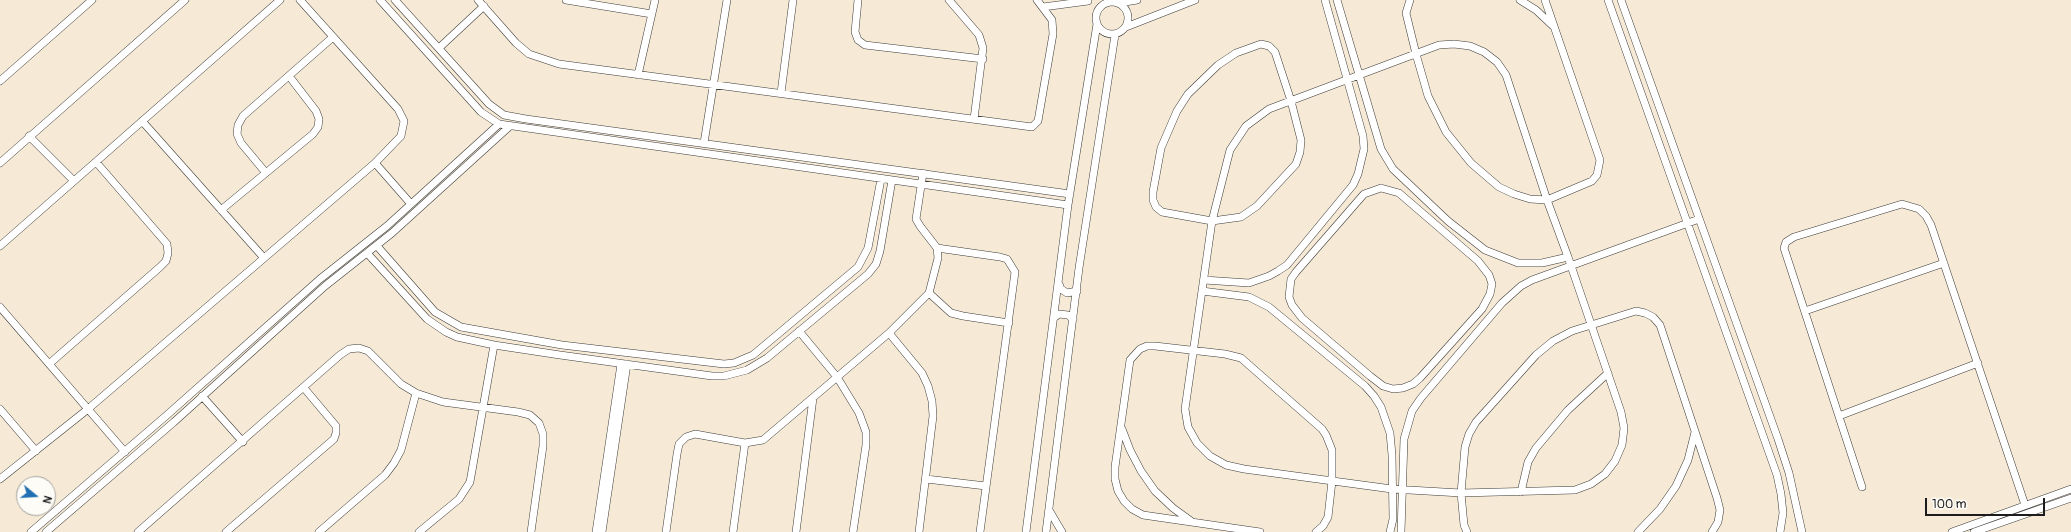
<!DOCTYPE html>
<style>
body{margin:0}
#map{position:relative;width:2071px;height:532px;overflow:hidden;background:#f6ead6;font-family:Pangolin,sans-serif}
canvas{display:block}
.north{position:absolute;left:16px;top:476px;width:40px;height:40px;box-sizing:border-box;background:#fdfcf7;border:1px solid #a3a29f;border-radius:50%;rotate:108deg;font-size:11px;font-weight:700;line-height:16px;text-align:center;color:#1c1c1c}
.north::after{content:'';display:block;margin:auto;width:14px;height:18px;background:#1f6fb2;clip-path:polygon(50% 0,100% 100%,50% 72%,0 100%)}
.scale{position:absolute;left:1925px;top:498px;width:120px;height:18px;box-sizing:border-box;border:2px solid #1c1c1c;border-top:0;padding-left:5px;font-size:12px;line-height:14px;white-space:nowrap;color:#1c1c1c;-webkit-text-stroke:3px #fdfcf7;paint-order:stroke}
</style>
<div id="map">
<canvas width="2071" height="532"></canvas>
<div class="north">N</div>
<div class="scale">100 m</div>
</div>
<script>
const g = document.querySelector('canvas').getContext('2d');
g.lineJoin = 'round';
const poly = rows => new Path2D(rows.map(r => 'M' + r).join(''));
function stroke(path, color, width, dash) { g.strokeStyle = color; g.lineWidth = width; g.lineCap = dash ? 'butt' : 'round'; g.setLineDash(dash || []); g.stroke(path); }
const street = poly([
 [380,0,481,112,499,124,1068,205],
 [395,0,489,104,504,115,526,119,1070,194],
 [478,0,516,43,529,54,559,64,1032,127,1038,121,1053,34,1052,20,1037,0],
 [566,0,652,14],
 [858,0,855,32,858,40,865,45,983,59],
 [949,0,979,35,983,48,974,119],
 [1337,0,1381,149,1393,169,1448,221,1485,250,1518,263,1542,263,1568,257],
 [1410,0,1406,13,1416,54,1428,96,1446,132,1471,163,1499,187,1514,194,1530,199,1547,200,1592,181,1597,175,1600,160,1545,0],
 [1520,0,1536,10,1553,26],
 [1608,0,1777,475,1781,494,1783,513,1780,532],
 [1621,0,1778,439,1789,473,1802,532],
 '1096 18a16 16 0 1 1 32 0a16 16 0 1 1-32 0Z',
 [1119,3,1137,0],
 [1043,7,1088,1],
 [1126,27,1195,0],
 [1261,44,1269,46,1275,52,1291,101,1301,140,1300,152,1296,164,1257,206,1241,217,1212,221,1162,212,1156,207,1153,200,1153,192,1161,148,1177,111,1188,94,1218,65,1236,53,1261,44],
 [1454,44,1470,46,1484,52,1497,62,1506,75,1547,200,1568,257,1621,412,1624,428,1622,445,1615,461,1605,474,1591,484,1575,490,1461,493,1392,489,1244,469,1226,465,1210,456,1197,443,1188,427,1185,409,1212,221,1230,150,1246,126,1269,109,1439,45,1454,44],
 [439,48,484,6],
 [638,75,655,0],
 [0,81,92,0],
 [781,93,793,0],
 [142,121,264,258],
 [29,136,74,181],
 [704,143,727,0],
 [0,163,185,0],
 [375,163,411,204],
 [266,173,241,143,237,134,238,125,243,116,333,37],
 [1381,188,1399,193,1478,261,1489,275,1492,284,1490,294,1482,309,1420,378,1413,384,1403,388,1393,389,1383,386,1370,376,1302,318,1292,305,1289,297,1291,279,1296,272,1364,194,1381,188],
 [221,210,313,134,318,127,319,119,316,111,289,76],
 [0,246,280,0],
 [377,246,435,312,461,327,562,345,724,364,734,363,753,355,858,267,868,248,881,179],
 [937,248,1000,257,1007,259,1015,272,980,532],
 [367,253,427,319,446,332,457,337,494,345,560,355,712,376,724,376,747,370,767,358,868,274,876,264,880,251,892,180],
 [1204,280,1249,283,1269,276,1278,271,1287,265,1353,185,1358,174,1364,149,1363,136,1325,0],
 [1059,284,1061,289,1067,293,1077,291],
 [1202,291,1249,297,1269,307,1365,386,1374,396,1381,407,1390,433,1392,455,1393,519,1390,532],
 [929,293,951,313,963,316,1009,323],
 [0,307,125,452],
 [1805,311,1944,263],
 [1055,317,1059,314,1068,315,1073,319],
 [799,331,837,377,859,413,866,432,866,445,853,532],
 [889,333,922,373,928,386,932,401,933,416,919,532],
 [49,364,160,267,166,261,168,253,167,244,161,237,96,162],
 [202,396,243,442],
 [0,409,36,451],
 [1839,416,1978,363],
 [1122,429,1130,450,1141,471,1155,491,1173,508,1191,521],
 [0,479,88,409,375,163,401,136,404,121,398,109,300,0],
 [926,479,986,486],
 [1862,487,1784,248,1786,242,1794,237,1902,204,1919,209,1926,216,1931,225,2025,505],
 [1521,492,1528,462,1536,448,1568,410,1608,373],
 [1049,510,1062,532],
 [31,532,167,415,320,279,387,226,499,124],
 [46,532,174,422,325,286,392,233,510,126],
 [138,532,340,355,349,349,359,348,368,351,401,384,416,393,443,402,518,412,530,415,539,423,543,434,543,446,531,532],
 [226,532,334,439,336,433,336,426,304,388],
 [319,532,385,475,394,463,401,450,416,393],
 [419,532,459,499,470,482,494,345],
 [596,532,621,364],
 [602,532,627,364],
 [666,532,677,454,679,444,686,437,695,434,745,443,763,440,889,333,929,293,938,258,937,248,920,226,916,219,923,173],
 [733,532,745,443],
 [796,532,813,398],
 [1026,532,1068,205,1097,24],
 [1046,532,1079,268,1115,35],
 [1260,532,1143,515,1132,509,1124,501,1118,491,1115,479,1115,467,1130,360,1140,349,1147,346,1155,346,1225,354,1241,358,1322,429,1326,435,1332,450,1332,481,1328,517,1323,526,1316,532],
 [1401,532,1404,439,1412,411,1421,398,1502,303,1521,286,1532,280,1699,219],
 [1467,532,1464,525,1461,493,1465,447,1469,434,1476,422,1536,355,1553,341,1572,331,1636,311,1645,313,1653,317,1660,325,1663,334,1717,498,1720,510,1718,522,1712,532],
 [1638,532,1660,509,1676,486,1688,460,1695,432],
 [1952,532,2071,489],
 [1974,532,2071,498]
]);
stroke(street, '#3d3b38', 8);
stroke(street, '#fff', 7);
</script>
